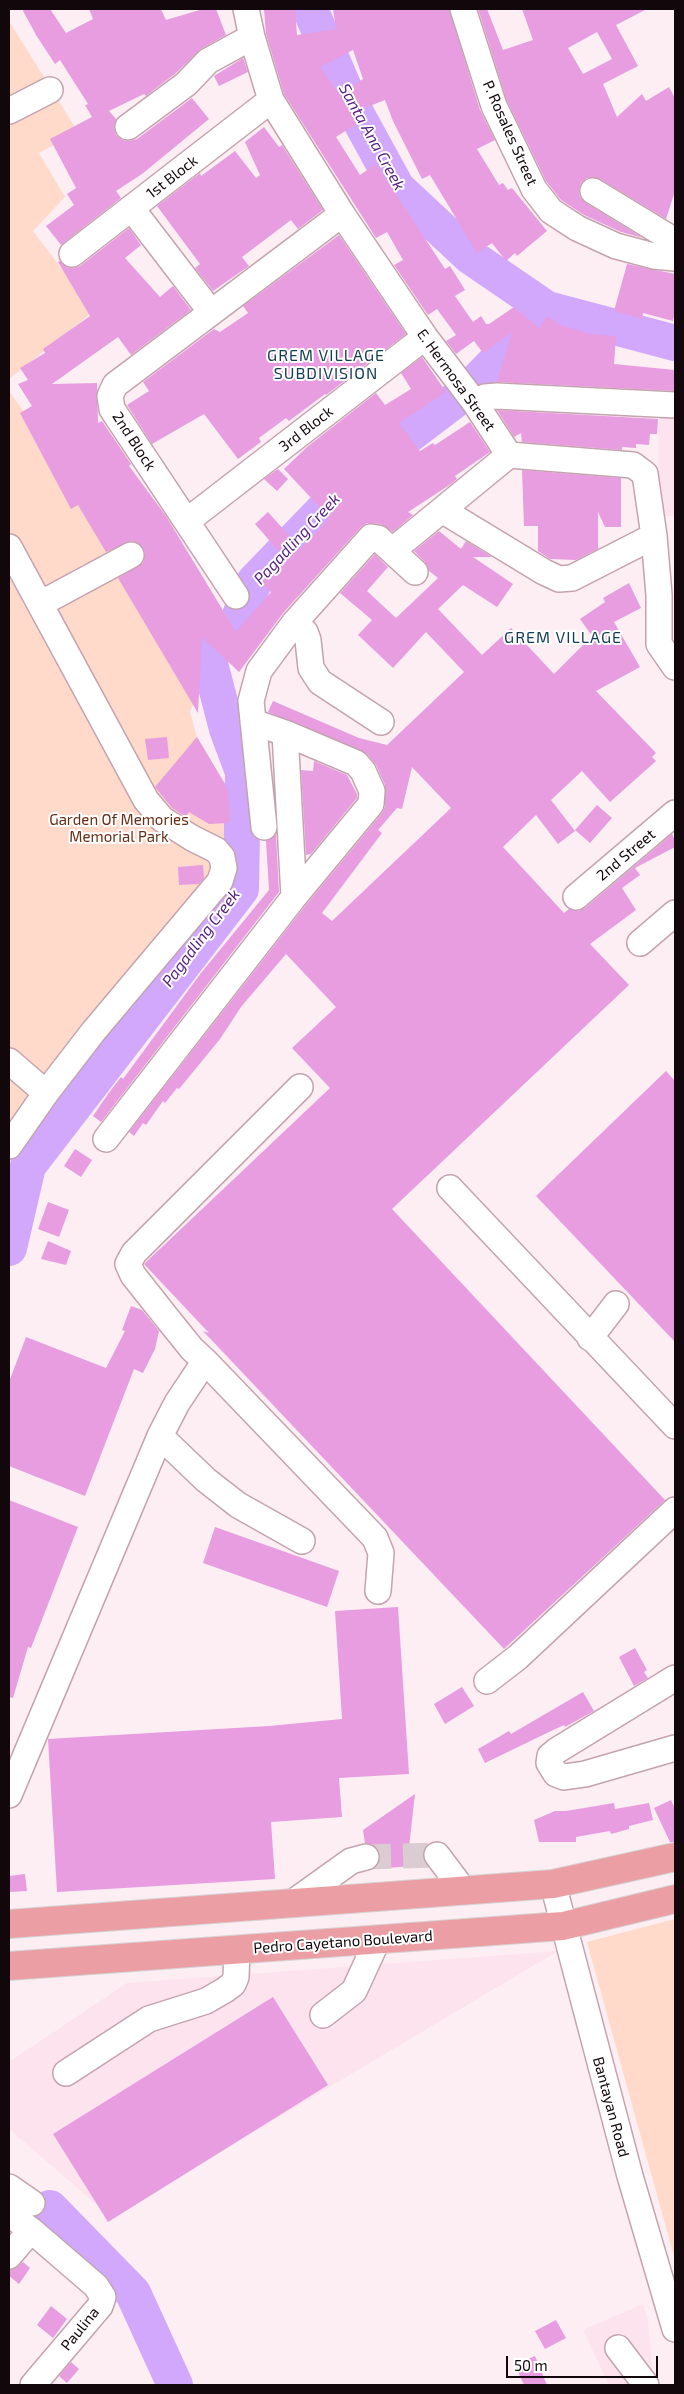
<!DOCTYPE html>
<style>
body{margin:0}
#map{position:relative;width:684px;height:2394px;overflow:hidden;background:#fdeef3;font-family:"Exo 2",sans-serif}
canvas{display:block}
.frame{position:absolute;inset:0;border:10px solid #12080c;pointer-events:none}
.scale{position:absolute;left:506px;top:2356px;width:152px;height:22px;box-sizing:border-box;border:2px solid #12080c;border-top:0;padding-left:6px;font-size:15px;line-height:18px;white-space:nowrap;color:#12080c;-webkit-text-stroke:4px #fff;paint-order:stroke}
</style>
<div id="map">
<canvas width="684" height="2394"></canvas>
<div class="frame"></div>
<div class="scale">50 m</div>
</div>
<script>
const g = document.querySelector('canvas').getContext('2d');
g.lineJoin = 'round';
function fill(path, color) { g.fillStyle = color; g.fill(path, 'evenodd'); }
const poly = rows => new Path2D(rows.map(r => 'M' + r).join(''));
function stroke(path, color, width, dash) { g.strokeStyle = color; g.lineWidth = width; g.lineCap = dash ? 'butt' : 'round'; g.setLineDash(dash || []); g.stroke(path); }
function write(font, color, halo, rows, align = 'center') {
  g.font = font + ' "Exo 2",sans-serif'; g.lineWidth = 4; g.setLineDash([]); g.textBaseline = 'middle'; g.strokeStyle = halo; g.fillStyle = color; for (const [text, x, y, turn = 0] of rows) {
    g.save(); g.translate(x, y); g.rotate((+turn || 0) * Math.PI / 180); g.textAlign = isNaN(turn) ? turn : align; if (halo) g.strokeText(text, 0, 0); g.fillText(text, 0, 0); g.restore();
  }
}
const built = poly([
 [659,406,675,407,675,516,663,516,658,499],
 [558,1951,111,2217,9,2129,9,2062,127,1983],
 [643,2304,648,2321,654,2385,609,2385,583,2330]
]);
const green = poly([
 [9,21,78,132,39,153,65,197,33,231,94,311,9,379],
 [9,391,201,661,199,691,190,712,197,737,228,789,230,823,224,893,12,1153,9,1167],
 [675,1919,675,2260,587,1942]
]);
const river = poly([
 [310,9,351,104,397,188,471,257,547,309,675,343],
 [9,1248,28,1166,241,889,243,772,227,729,208,656,236,625,254,582,359,473,467,391,547,309],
 [50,2208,133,2293,175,2385]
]);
const building = poly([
 [22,9,50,9,66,33,93,19,89,9,161,9,166,20,203,9,216,9,226,35,201,49,176,73,146,96,144,94,109,111,116,119,114,128,116,135,122,140,129,141,137,139,192,98,209,119,142,174,116,191,121,198,61,245,46,226,74,205,67,194,76,188,50,139,92,117,85,105,88,104,60,60,55,64,36,35],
 [264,9,295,9,297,35,336,29,333,9,449,9,480,110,495,140,477,149,499,185,503,183,508,190,512,188,547,231,517,256,515,253,506,261,492,243,477,253,430,175,422,179,393,121,385,100,352,113,358,123,336,137,360,175,376,164,445,269,450,266,465,290,455,296,473,322,481,316,486,324,489,324,514,307,539,328,547,316,560,325,590,334,616,336,614,364,675,370,675,391,497,382,512,332,483,353,474,341,456,354,446,341,456,335,437,309,428,315,394,265,403,260,387,232,376,238,284,94,266,34],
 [353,50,363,79,339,94,320,67],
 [478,9,487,9,503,50,533,40,522,9,647,9,616,25,638,66,603,84,617,117,642,94,646,101,669,87,675,98,675,191,666,219,600,179,587,178,581,183,579,190,580,197,586,203,643,238,621,232,584,215,561,200,546,181,507,101],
 [597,32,612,59,583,74,568,48],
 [243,58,248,72,219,86,214,76],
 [264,127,279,147,282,145,323,210,298,229,291,220,242,257,249,266,213,291,195,268,200,264,157,206,200,173,201,176,235,151,256,178,260,175,245,142],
 [129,228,141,245,125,258,160,297,173,286,191,310,131,355,118,337,52,384,97,383,98,423,102,421,131,464,129,466,166,516,236,632,271,592,261,583,283,556,255,524,268,512,301,549,328,520,324,517,326,514,284,469,307,447,376,393,385,405,411,389,401,373,422,357,446,392,399,423,420,451,433,443,435,445,470,422,490,452,455,476,457,479,451,484,408,512,413,515,393,532,380,524,367,523,361,527,284,612,239,672,202,637,198,713,118,578,143,563,145,555,143,548,138,543,131,541,106,552,78,505,71,509,20,413,32,406,18,384,28,380,20,368,45,353,43,349,90,316,58,262,60,261,67,267,73,268,80,266],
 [339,235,406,334,326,395,325,394,289,421,286,418,259,438,261,442,238,459,204,414,152,444,127,405,149,391,143,382,214,329,220,332,248,313,243,306],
 [627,264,675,274,675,312,673,321,643,313,642,319,614,311],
 [497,410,658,419,657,434,650,434,649,445,636,444,636,448,622,447,622,450,522,442,521,433,514,437],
 [278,469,288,479,277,491,264,479],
 [522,470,621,478,621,527,605,527,598,512,598,549,576,560,550,559,538,551,538,526,524,526],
 [439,531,461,549,466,541,492,557,473,557,513,584,497,607,463,585,438,609,482,655,511,628,554,674,592,636,580,619,605,602,603,598,629,583,641,608,614,622,640,667,596,691,656,753,652,757,656,761,610,802,582,771,551,800,575,831,558,844,536,815,503,847,564,913,569,909,578,911,585,908,672,834,675,840,675,847,635,868,640,875,622,888,636,910,590,944,629,985,392,1209,665,1500,504,1649,203,1331,209,1333,144,1264,330,1088,292,1048,336,1007,286,954,241,1007,220,1039,179,1089,177,1088,165,1103,163,1101,146,1125,143,1123,134,1136,129,1132,305,906,382,813,385,806,385,785,376,765,367,754,268,712,273,701,359,738,387,745,464,672,426,632,393,668,358,635,372,620,340,593,375,554,388,567,367,591,396,618,438,578,429,571,425,562,414,551],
 [412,767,451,808,332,921,322,913,382,833,378,830,397,808,402,809],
 [167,737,169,758,148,760,145,739],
 [197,737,228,789,230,823,209,824,189,812,186,817,172,808,155,787],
 [314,761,347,775,357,794,357,798,311,854,306,855,301,770,313,771],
 [597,805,612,818,590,843,575,830],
 [276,834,279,892,101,1122,93,1116,108,1094,121,1077,123,1079,201,973,269,890,266,841],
 [203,865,204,878,199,884,179,885,178,867],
 [666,1071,675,1081,675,1342,536,1196],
 [75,1149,92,1160,81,1177,64,1166],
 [48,1202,69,1210,59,1237,38,1229],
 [48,1241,71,1251,66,1265,41,1259],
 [131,1306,142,1310,159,1331,155,1349,143,1373,134,1369,85,1496,9,1466,9,1382,26,1337,106,1368,125,1331,122,1330],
 [9,1500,78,1527,31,1648,28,1647,13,1698,9,1697],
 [215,1527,339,1571,327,1607,203,1563],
 [398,1607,409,1774,339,1778,342,1817,271,1822,275,1879,57,1892,48,1739,269,1726,342,1719,335,1611],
 [635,1648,647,1670,644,1672,648,1678,634,1686,619,1657],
 [462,1687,474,1706,445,1724,434,1704],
 [583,1692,594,1711,565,1727,564,1725,549,1732,485,1763,478,1749,509,1731,511,1734],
 [415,1794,409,1847,427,1845,423,1856,427,1865,373,1869,380,1861,380,1854,376,1847,365,1843,363,1830],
 [671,1800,675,1809,675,1842,670,1842,654,1808],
 [614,1803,615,1809,649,1803,653,1820,629,1826,629,1829,611,1834,610,1831,576,1837,576,1842,539,1842,534,1820,555,1811,566,1811],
 [25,1874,27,1891,9,1892,9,1876],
 [273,1997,328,2085,108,2222,53,2134],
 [23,2262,30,2268,19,2284,9,2276,9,2270,14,2269],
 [51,2306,67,2319,53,2338,37,2325],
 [556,2320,566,2338,545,2349,535,2331],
 [535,2356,547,2385,524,2385,515,2365],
 [71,2362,79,2369,67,2383,59,2376]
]);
const minorTunnel = poly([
 [366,1857,437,1855]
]);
const minor = poly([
 [246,9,252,37,271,100,342,214,425,337,475,403,509,455],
 [463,9,494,106,534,189,551,211,577,228,616,246,654,256,675,258],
 [9,111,50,90],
 [128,127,186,84,208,61,252,37],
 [593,191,675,241],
 [132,209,211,312],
 [72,254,271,100],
 [475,403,485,397,497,396,675,405],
 [509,455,633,465,645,474,654,536,659,595,659,644,675,667],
 [442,510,544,572,559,579,572,578,654,536],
 [187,521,425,337],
 [9,547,146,800,162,819,192,838,216,850,222,857,224,868,220,881,93,1032,46,1093,9,1146],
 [393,550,509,455],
 [236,596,112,409,110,396,115,385,342,214],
 [40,604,131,555],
 [295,622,305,632,308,640,311,668,320,682,381,722],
 [285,733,294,897],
 [264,827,251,701,259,671,295,622,371,537,378,538,415,572],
 [576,897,675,813],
 [640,943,675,913],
 [9,1061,46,1093],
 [106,1139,294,897,371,804,372,791,363,771,356,763,285,733,253,722],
 [450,1188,675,1426],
 [590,1338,616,1304],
 [205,1361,192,1349,167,1318,133,1275,128,1264,134,1253,300,1087],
 [160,1436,206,1480,238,1505,302,1541],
 [675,1678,556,1751,550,1756,549,1763,556,1774,564,1777,585,1774,675,1748],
 [487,1681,518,1657,675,1510],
 [9,1795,160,1436,177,1403,205,1361,375,1538,381,1553,378,1591],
 [437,1855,464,1891],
 [553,1884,630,2176,675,2329],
 [291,1904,351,1861,366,1857],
 [323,2015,354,1991,378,1939],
 [66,2073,149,2019,206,2001,225,1990,233,1984,236,1977,237,1949],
 [9,2187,32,2203],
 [9,2214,31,2230,96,2286,103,2297,100,2306,33,2385],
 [9,2256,31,2230],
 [618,2348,646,2385]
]);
const major = poly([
 [9,1924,553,1884,675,1857],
 [9,1966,563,1926,675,1899]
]);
const streetNames = [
 ["P. Rosales Street",510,133,66],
 ["1st Block",172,177,-38],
 ["E. Hermosa Street",456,380,54],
 ["3rd Block",306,429,-38],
 ["2nd Block",134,441,57],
 ["2nd Street",626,855,-40],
 ["Pedro Cayetano Boulevard",343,1942,-4],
 ["Bantayan Road",611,2107,75],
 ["Paulina",80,2329,-51]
];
const parkNames = [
 ["Garden Of Memories",119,820],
 ["Memorial Park",119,837]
];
const waterNames = [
 ["Santa Ana Creek",372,137,61],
 ["Pagadling Creek",297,539,-47],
 ["Pagadling Creek",201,938,-53]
];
const neighbourhoodNames = [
 ["GREM VILLAGE",326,356],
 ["SUBDIVISION",326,374],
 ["GREM VILLAGE",563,638]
];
fill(built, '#fde3ed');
fill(green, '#ffd9ca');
stroke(river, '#d1a8fc', 36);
fill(building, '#e79de0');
stroke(minorTunnel, '#daccd0', 25, [25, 12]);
stroke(minor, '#c4a3af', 28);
stroke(major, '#d4d3d3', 30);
stroke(minor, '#fff', 25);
stroke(major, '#ec9ea5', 28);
write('15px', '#12080c', '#fff', streetNames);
write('15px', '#682d15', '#fff', parkNames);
write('italic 16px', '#582282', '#fff', waterNames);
g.letterSpacing = '1px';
write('16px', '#123d53', '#fff', neighbourhoodNames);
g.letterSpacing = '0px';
</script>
